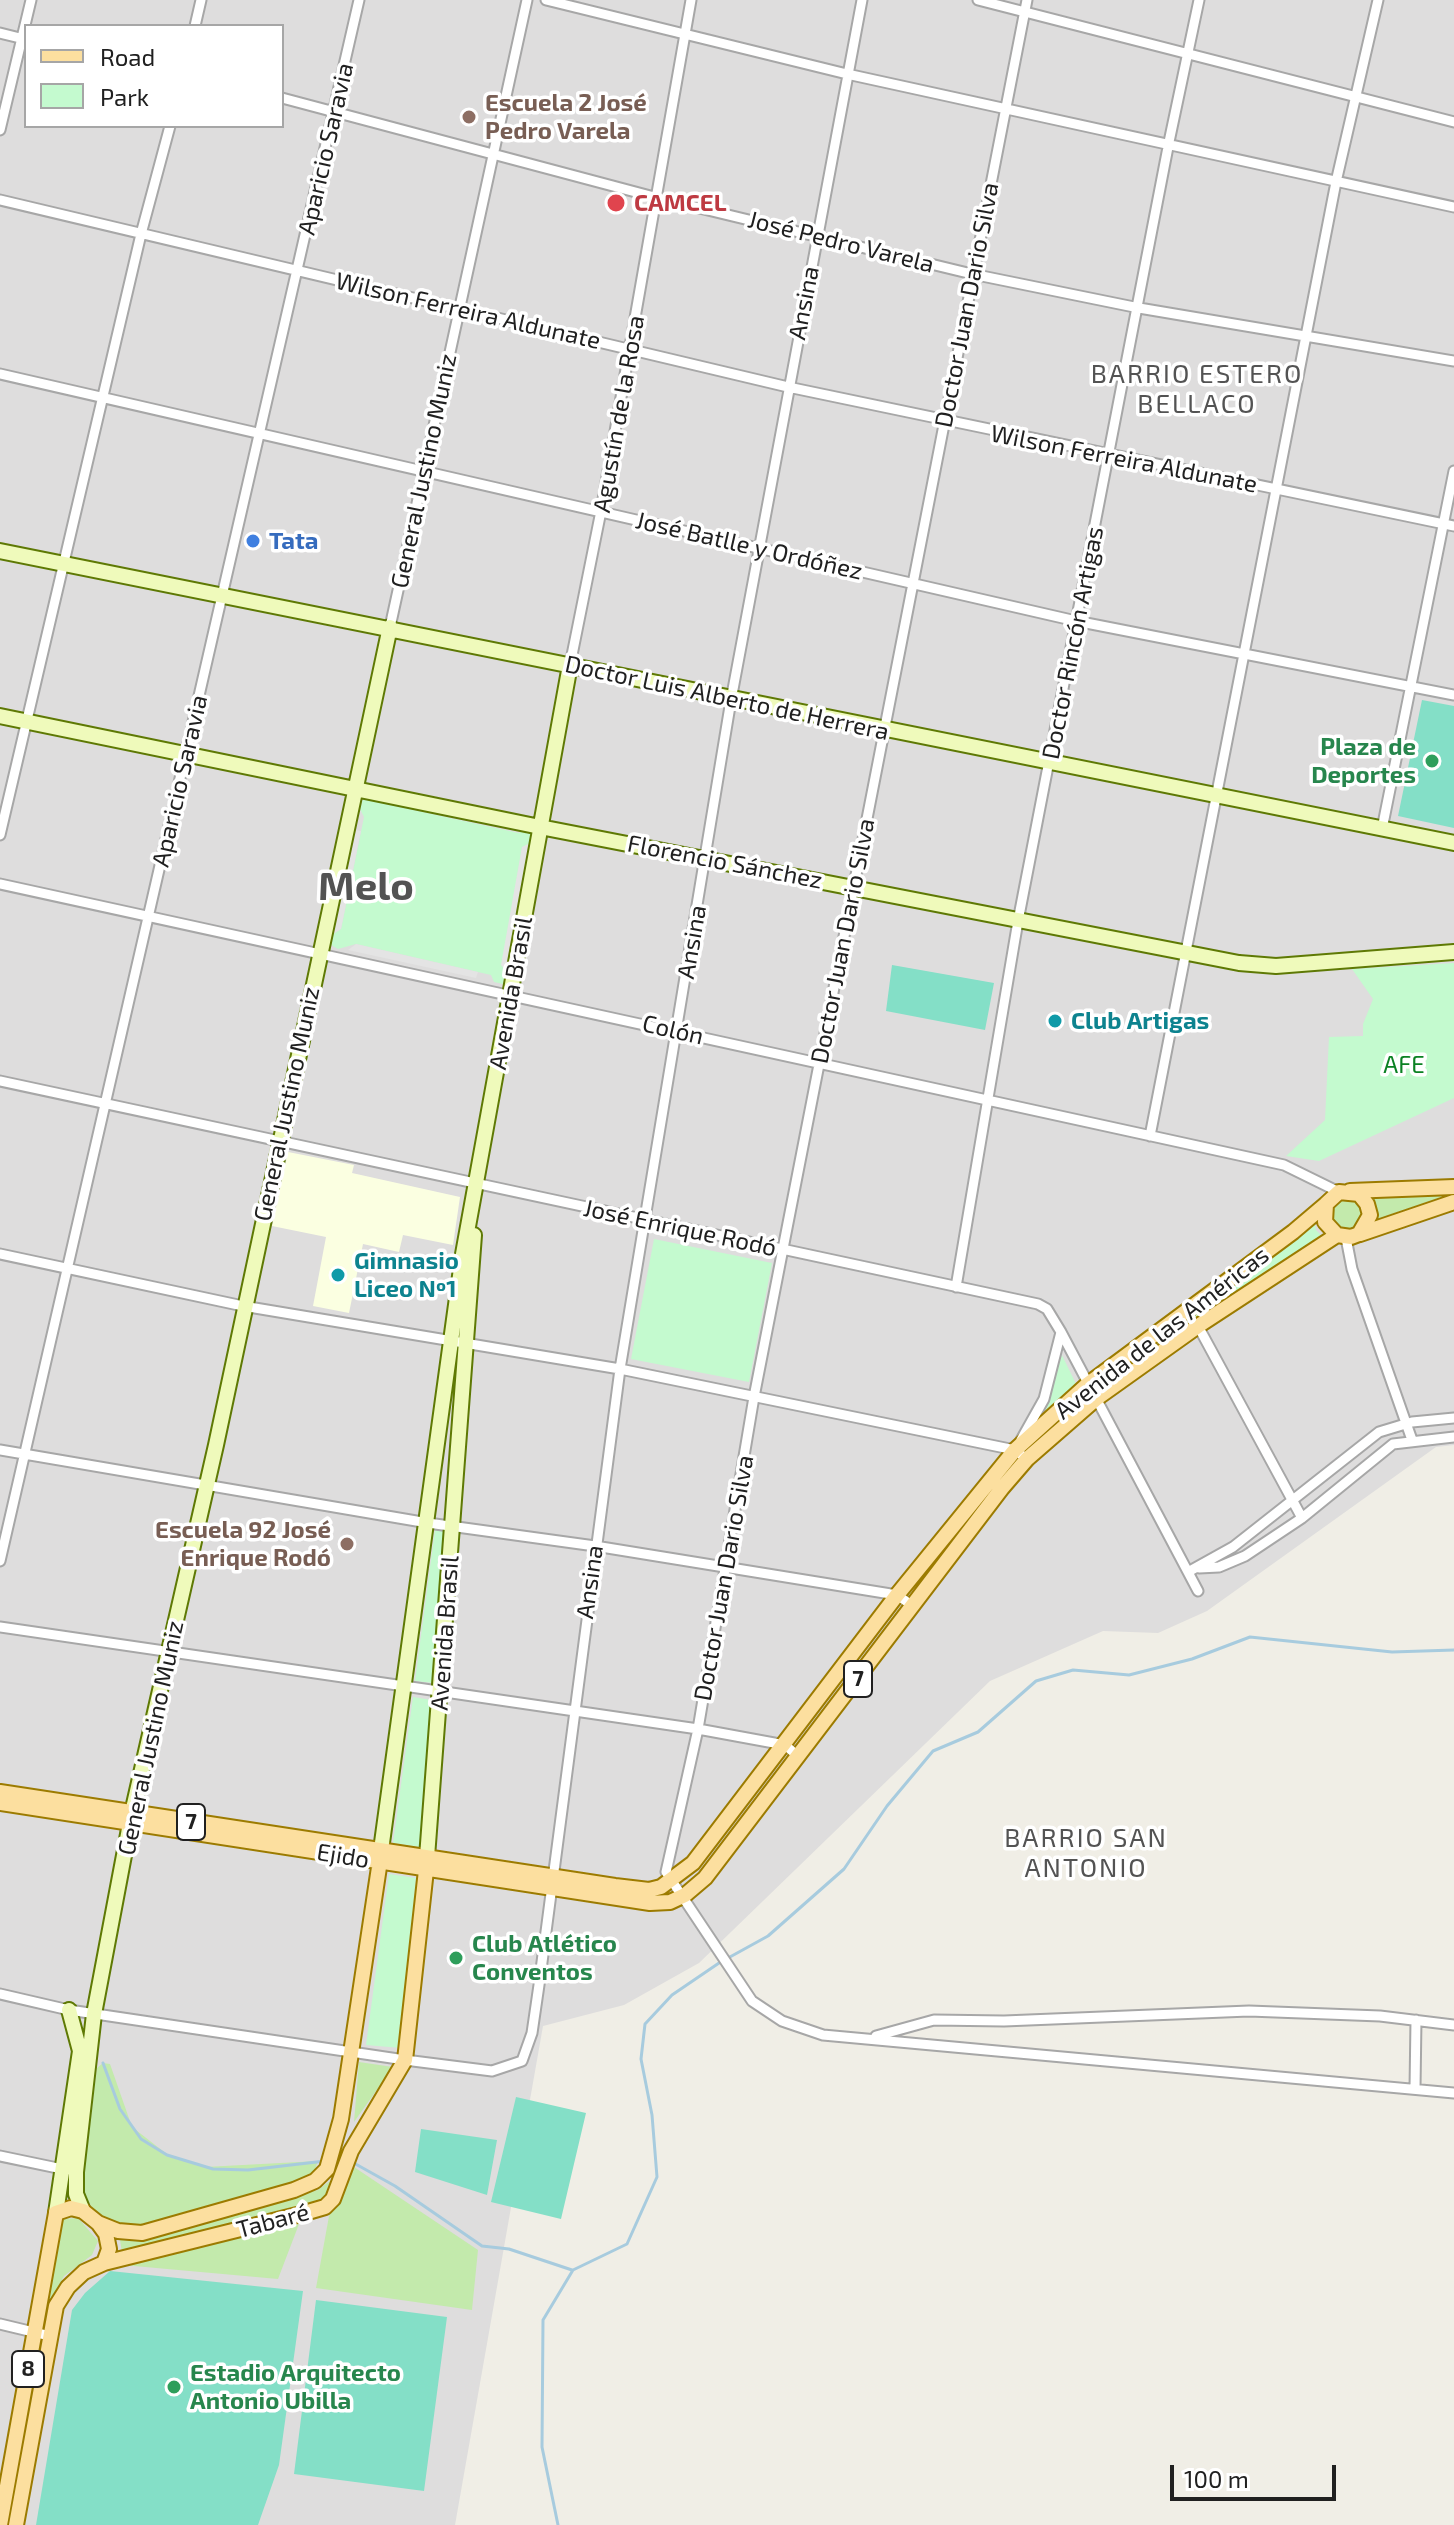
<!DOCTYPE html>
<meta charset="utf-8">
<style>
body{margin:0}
#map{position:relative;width:1454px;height:2525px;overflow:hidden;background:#f0eee6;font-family:"Exo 2",sans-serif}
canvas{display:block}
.legend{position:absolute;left:24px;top:24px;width:260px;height:104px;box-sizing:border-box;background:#fff;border:2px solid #a6a6a6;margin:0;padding:10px 14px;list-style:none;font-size:24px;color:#202020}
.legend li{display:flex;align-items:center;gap:16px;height:40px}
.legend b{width:40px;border:2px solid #a6a6a6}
.scale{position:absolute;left:1170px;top:2465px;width:166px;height:36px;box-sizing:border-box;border:4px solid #202020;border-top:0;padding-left:10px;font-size:24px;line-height:28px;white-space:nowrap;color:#202020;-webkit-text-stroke:6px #fff;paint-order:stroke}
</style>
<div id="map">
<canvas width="1454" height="2525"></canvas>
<ul class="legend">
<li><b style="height:10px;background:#fcdf9f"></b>Road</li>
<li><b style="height:22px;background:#c4facf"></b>Park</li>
</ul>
<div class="scale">100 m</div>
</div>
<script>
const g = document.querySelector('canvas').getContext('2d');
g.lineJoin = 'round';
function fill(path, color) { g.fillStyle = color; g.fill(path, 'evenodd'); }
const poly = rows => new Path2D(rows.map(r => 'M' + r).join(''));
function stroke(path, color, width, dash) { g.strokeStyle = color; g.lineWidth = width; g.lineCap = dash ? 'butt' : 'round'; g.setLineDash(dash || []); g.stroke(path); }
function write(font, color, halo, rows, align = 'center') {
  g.font = font + ' "Exo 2",sans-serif'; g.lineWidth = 7; g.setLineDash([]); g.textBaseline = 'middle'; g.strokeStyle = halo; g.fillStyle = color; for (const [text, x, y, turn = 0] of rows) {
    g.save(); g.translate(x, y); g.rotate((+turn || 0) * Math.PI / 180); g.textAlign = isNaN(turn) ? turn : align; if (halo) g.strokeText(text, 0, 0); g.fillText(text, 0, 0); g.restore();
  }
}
const residential = poly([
 [0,0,1454,0,1454,1445,1436,1447,1207,1611,1158,1633,1103,1631,990,1681,699,1963,624,2005,543,2026,455,2525,0,2525],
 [26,26,282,26,282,126,26,126]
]);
const education = poly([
 [288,1152,354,1165,352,1173,460,1197,453,1245,403,1235,399,1252,363,1244,349,1313,313,1306,326,1237,272,1226]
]);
const grass = poly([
 [1454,1193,1374,1220,1366,1197],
 [1337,1198,1357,1200,1364,1212,1355,1230,1341,1232,1328,1216],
 [359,2062,393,2067,354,2122],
 [103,2063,110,2064,132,2127,168,2155,205,2167,318,2161,312,2177,147,2226,125,2225,95,2213,82,2190,97,2068],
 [354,2167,478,2250,472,2310,316,2288,329,2216],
 [338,2175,325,2202,122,2253,120,2240,318,2190],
 [78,2218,98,2241,92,2255,64,2276,44,2312,62,2219],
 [299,2224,278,2279,123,2265]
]);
const park = poly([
 [363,799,519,833,524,830,532,833,531,843,522,848,502,964,506,971,503,984,494,982,491,975,356,944,338,949,331,945,333,934,341,929,364,817,360,809],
 [1454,963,1454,1098,1319,1161,1286,1156,1325,1120,1329,1037,1363,1036,1363,1024,1373,999,1352,969],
 [1314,1218,1316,1230,1325,1239,1266,1273,1098,1394,1094,1388],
 [654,1239,772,1263,749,1382,631,1359],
 [1062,1355,1077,1386,1033,1429],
 [435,1530,448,1531,434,1683,415,1681],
 [413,1697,432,1700,419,1847,393,1843],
 [389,1874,416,1878,401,2048,366,2045]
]);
const pitch = poly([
 [1422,700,1454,706,1454,828,1398,816],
 [892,965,994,983,985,1030,886,1011],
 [516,2097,586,2113,561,2219,491,2202],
 [421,2129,497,2140,487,2195,415,2172],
 [110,2271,303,2291,279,2465,258,2525,36,2525,72,2310,85,2293],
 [316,2300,447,2317,424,2491,294,2474]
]);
const parking = poly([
 [355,830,361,831,341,929,333,934],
 [530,843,506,971,501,965,522,847],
 [356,944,478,972,476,978,348,950]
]);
const stream = poly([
 [103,2063,120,2109,141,2139,167,2155,213,2169,248,2170,325,2161],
 [352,2162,395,2186,482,2246,509,2249,572,2270],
 [558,2525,542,2447,543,2320,573,2270,627,2244,657,2177,652,2115,641,2059,645,2024,672,1995,719,1963,768,1936,844,1869,887,1806,933,1751,978,1732,1036,1681,1073,1670,1129,1675,1192,1659,1250,1637,1392,1652,1454,1650]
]);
const street = poly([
 [546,0,847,74,1454,207],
 [978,0,1454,122],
 [1027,0,754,1397,698,1729,666,1872,752,2001,782,2021,823,2035,1454,2093],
 [195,26,201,0],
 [0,33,24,39],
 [282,98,658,198,972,274,1139,308,1454,361],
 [0,130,31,0],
 [0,200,788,387,1454,526],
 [0,374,1076,621,1454,695],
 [390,627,527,0],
 [570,665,601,511,691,0],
 [1382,829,1454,471],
 [0,835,141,234,170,126],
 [0,884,1284,1165,1339,1192],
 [0,1081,1038,1304,1047,1309,1061,1332,1198,1591],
 [1150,1136,1336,182,1378,0],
 [1346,1238,1352,1269,1412,1440],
 [0,1254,243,1306,620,1369,1015,1450,1027,1459],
 [956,1287,1018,921,1169,142,1199,0],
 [1198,1326,1302,1518],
 [1021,1440,1044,1399,1061,1332],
 [0,1450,428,1523,595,1546,897,1595,913,1606],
 [0,1561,359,0],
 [1199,1568,1219,1567,1245,1556,1302,1518,1393,1444,1454,1437],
 [1188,1572,1233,1547,1379,1432,1412,1422,1454,1418],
 [0,1627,698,1729,785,1745,799,1757],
 [0,1994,69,2010,405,2060,492,2071,522,2061,532,2033,539,1985,620,1369,731,700,862,0],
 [876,2036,934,2020,1004,2021,1249,2011,1380,2016,1454,2025],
 [1415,2088,1416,2020],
 [0,2156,67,2170],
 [0,2324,50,2336]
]);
const secondary = poly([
 [0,551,1454,843],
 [0,716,540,827,1239,963,1276,966,1454,952],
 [381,1850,463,1254,570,665],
 [427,1857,474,1235],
 [83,2211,76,2194,76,2172,94,2014,132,1813,216,1445,390,627],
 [56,2213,80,2051,69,2010]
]);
const primary = poly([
 [1350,1191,1454,1187],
 [1360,1234,1454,1202],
 [0,1792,615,1886,649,1890,661,1887,693,1863,897,1595,1015,1450,1088,1384,1293,1232,1326,1204],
 [0,1803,650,1903,670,1902,685,1895,705,1878,1002,1488,1027,1459,1097,1398,1198,1326,1337,1235,1351,1237,1359,1234,1370,1215,1367,1204,1359,1194,1339,1192,1326,1204,1325,1222,1337,1235],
 [98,2223,118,2231,142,2233,294,2190,315,2181,327,2169,341,2119,381,1854],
 [0,2525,56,2213,71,2208,83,2211,98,2223,106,2234,109,2249,104,2263],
 [16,2525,56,2306,68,2287,84,2272,104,2263,301,2214,325,2207,333,2199,351,2151,405,2060,427,1861]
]);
const markers = [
 [469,117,8,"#8d6e63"],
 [616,203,10,"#e0444e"],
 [253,541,8,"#3f7fe0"],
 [1432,761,8,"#2e9e5b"],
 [1055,1021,8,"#0f9aa8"],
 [338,1275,8,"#0f9aa8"],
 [347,1544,8,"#8d6e63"],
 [456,1958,8,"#2e9e5b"],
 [174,2387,8,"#2e9e5b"]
];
const shields = [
 [858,1679,28],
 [191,1822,28],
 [28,2369,32]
];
const shieldNames = [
 ["7",858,1679],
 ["7",191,1822],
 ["8",28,2369]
];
const educationNames = [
 ["Escuela 2 José",485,103],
 ["Pedro Varela",485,131],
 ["Escuela 92 José",331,1530,"right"],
 ["Enrique Rodó",331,1558,"right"]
];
const streetNames = [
 ["Aparicio Saravia",326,149,-77],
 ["José Pedro Varela",841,242,14],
 ["Ansina",804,303,-79],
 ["Doctor Juan Dario Silva",967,305,-79],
 ["Wilson Ferreira Aldunate",468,311,13],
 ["Agustín de la Rosa",619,414,-80],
 ["Wilson Ferreira Aldunate",1124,459,11],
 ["General Justino Muniz",424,471,-78],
 ["José Batlle y Ordóñez",749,546,13],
 ["Doctor Rincón Artigas",1073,643,-79],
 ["Doctor Luis Alberto de Herrera",727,698,12],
 ["Aparicio Saravia",180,781,-77],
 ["Florencio Sánchez",725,862,11],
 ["Doctor Juan Dario Silva",843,941,-79],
 ["Ansina",692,942,-80],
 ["Avenida Brasil",511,993,-80],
 ["Colón",673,1030,13],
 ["General Justino Muniz",287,1104,-78],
 ["José Enrique Rodó",680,1228,12],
 ["Avenida de las Américas",1162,1333,-38],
 ["Doctor Juan Dario Silva",724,1578,-80],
 ["Ansina",590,1582,-82],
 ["Avenida Brasil",445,1633,-86],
 ["General Justino Muniz",151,1738,-78],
 ["Ejido",343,1856,9],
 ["Tabaré",273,2221,-15]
];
const healthNames = [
 ["CAMCEL",634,203]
];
const shopNames = [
 ["Tata",269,541]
];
const leisureNames = [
 ["Plaza de",1416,747,"right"],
 ["Deportes",1416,775,"right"],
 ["Club Atlético",472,1944],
 ["Conventos",472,1972],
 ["Estadio Arquitecto",190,2373],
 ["Antonio Ubilla",190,2401]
];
const cultureNames = [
 ["Club Artigas",1071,1021],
 ["Gimnasio",354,1261],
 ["Liceo Nº1",354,1289]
];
const parkNames = [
 ["AFE",1404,1065]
];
const neighbourhoodNames = [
 ["BARRIO ESTERO",1197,374],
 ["BELLACO",1197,404],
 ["BARRIO SAN",1086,1838],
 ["ANTONIO",1086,1868]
];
const townNames = [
 ["Melo",366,887]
];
fill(residential, '#dedddd');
fill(education, '#fbffe1');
fill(grass, '#c3eaac');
fill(park, '#c4facf');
fill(pitch, '#84dfc7');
fill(parking, '#e4e4e4');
stroke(stream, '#a7cbde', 3);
stroke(street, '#a7a7a7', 13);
stroke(secondary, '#5e7904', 18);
stroke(primary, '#9c7b00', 18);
stroke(street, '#fff', 9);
stroke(secondary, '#effabb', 14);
stroke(primary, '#fcdf9f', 14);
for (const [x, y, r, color] of markers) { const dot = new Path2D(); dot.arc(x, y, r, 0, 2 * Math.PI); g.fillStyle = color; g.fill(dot); stroke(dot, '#fff', 3); }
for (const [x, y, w] of shields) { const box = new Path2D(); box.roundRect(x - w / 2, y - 18, w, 36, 6); g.fillStyle = '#fff'; g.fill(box); stroke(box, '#202020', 2); }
write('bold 22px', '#202020', null, shieldNames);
write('bold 24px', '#785e54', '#fff', educationNames, 'left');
write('24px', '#202020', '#fff', streetNames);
write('bold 24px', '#be3a42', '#fff', healthNames, 'left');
write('bold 24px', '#366cbe', '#fff', shopNames, 'left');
write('bold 24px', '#27864d', '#fff', leisureNames, 'left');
write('bold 24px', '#0d838f', '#fff', cultureNames, 'left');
write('24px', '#0b8123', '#fff', parkNames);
g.letterSpacing = '2px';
write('26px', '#535353', '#fff', neighbourhoodNames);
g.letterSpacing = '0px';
write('bold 40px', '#535353', '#fff', townNames);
</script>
